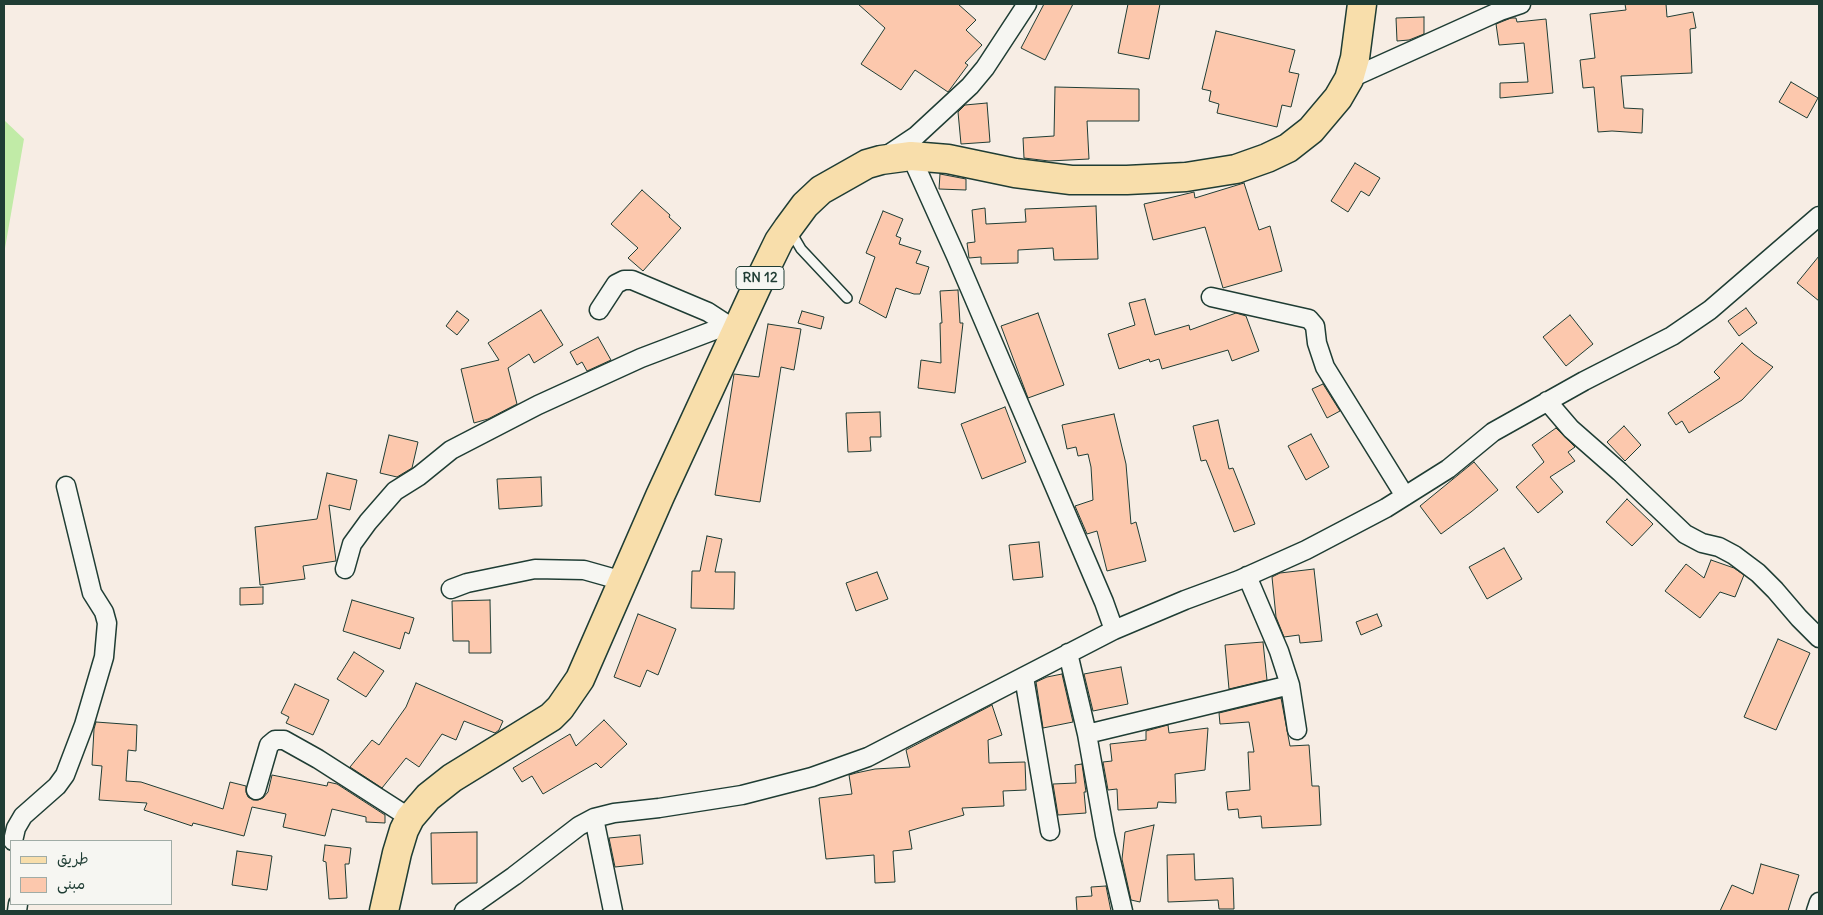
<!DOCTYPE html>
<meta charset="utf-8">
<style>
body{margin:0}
#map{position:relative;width:1823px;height:915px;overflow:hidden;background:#f7ede4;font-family:Delius,"Playpen Sans Arabic",sans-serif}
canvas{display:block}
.frame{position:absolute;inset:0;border:5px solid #1f3d34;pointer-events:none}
.legend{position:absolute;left:10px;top:840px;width:162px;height:65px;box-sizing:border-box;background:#f6f6f2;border:1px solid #a0aca6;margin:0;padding:6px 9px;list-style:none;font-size:15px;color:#1f3d34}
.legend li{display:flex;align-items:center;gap:10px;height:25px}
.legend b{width:25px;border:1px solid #a0aca6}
</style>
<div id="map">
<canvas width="1823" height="915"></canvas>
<div class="frame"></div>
<ul class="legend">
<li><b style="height:6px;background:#f8deab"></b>طريق</li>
<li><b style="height:14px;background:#fcc8ad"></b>مبنى</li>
</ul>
</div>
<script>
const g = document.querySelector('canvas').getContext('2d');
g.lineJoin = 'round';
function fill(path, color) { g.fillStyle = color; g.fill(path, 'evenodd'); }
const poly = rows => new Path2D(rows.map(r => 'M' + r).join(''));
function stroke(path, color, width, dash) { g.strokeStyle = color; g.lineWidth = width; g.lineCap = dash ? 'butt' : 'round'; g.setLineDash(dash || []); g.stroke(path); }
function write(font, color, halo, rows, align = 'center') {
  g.font = font + ' Delius,sans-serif'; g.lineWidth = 4; g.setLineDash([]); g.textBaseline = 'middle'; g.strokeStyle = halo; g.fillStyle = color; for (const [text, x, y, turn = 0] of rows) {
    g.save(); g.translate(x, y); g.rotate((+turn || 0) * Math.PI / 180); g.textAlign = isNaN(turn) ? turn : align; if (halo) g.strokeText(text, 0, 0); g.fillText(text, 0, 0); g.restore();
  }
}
const green = poly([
 [4,120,24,139,4,254]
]);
const building = poly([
 [858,4,958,4,976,20,966,30,982,45,965,63,968,65,948,92,915,70,901,90,861,64,885,28,858,4],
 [1044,4,1073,4,1045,60,1021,48,1044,4],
 [1128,4,1160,4,1149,59,1118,53,1128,4],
 [1625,4,1666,4,1667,17,1693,12,1696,28,1690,29,1692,73,1621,76,1624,108,1643,109,1642,133,1612,131,1598,132,1594,87,1583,88,1580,60,1595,58,1590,14,1626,10,1625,4],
 [1424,17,1424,34,1409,40,1397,41,1396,18,1424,17],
 [1511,18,1516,18,1517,22,1546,19,1553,93,1500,98,1500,83,1528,82,1524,43,1499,45,1496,24,1511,18],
 [1216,31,1295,50,1289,72,1299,74,1291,107,1282,105,1277,127,1217,113,1219,104,1209,101,1211,91,1202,89,1216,31],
 [1791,82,1818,98,1807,118,1779,102,1791,82],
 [1055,87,1139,89,1139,121,1087,121,1089,159,1049,161,1024,158,1023,138,1054,136,1055,87],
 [987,103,990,142,961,144,958,112,965,105,987,103],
 [1355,163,1380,178,1369,196,1361,191,1348,212,1331,201,1355,163],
 [940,174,966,179,966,190,939,189,940,174],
 [1244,183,1259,230,1270,226,1282,271,1223,288,1205,227,1153,240,1144,204,1194,192,1195,198,1244,183],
 [642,190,670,215,669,217,681,228,643,271,628,258,638,248,611,224,642,190],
 [1096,206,1098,259,1054,260,1053,248,1018,250,1018,263,981,264,981,257,969,258,967,243,975,242,972,210,985,208,986,224,1026,222,1025,209,1096,206],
 [883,211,903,219,896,236,901,238,899,244,921,251,916,263,929,267,920,294,914,294,896,288,886,318,859,303,875,257,866,253,883,211],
 [1819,256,1819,301,1797,283,1819,256],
 [958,290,960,323,963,323,955,393,918,388,921,360,941,363,940,323,942,323,940,291,958,290],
 [1145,299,1155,335,1189,325,1190,330,1236,313,1246,316,1259,351,1232,361,1228,350,1162,369,1159,359,1150,362,1149,359,1119,369,1108,334,1135,325,1129,303,1145,299],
 [1746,308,1757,323,1739,336,1728,321,1746,308],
 [541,310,563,345,534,363,529,354,508,368,517,404,488,419,474,423,461,369,499,360,488,343,541,310],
 [457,311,469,320,457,335,446,326,457,311],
 [802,311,824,317,821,329,798,323,802,311],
 [1038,313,1064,385,1028,398,1001,326,1038,313],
 [1570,315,1593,344,1566,366,1543,337,1570,315],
 [768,324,801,329,794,370,781,367,760,502,715,495,734,374,759,377,768,324],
 [598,337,611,360,587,371,582,362,577,365,570,352,598,337],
 [1742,343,1754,354,1773,367,1742,400,1689,433,1682,421,1676,425,1668,413,1720,378,1714,372,1742,343],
 [1323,384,1340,411,1327,418,1312,389,1323,384],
 [1005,407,1026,462,982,479,961,424,1005,407],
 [880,412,881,437,870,437,871,451,848,452,846,413,880,412],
 [1114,414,1126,464,1131,524,1136,522,1146,561,1107,571,1097,531,1087,534,1075,506,1093,500,1091,467,1088,454,1078,456,1076,447,1067,449,1062,425,1114,414],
 [1218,420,1229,469,1233,468,1255,524,1234,532,1206,460,1201,461,1193,426,1218,420],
 [1624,426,1641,445,1625,461,1607,442,1624,426],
 [1556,428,1575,447,1568,452,1575,461,1550,477,1563,492,1538,513,1516,487,1544,462,1532,445,1556,428],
 [1311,434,1329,467,1306,480,1288,446,1311,434],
 [389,435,418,442,412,468,397,477,380,473,389,435],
 [1474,462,1498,490,1471,512,1441,534,1420,506,1474,462],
 [327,473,357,480,350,510,329,505,336,561,303,566,305,579,260,585,255,527,317,519,327,473],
 [541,477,542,506,499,509,497,479,541,477],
 [1627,499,1653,524,1632,546,1606,522,1627,499],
 [707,536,722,539,715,572,735,572,734,609,691,608,692,571,700,571,707,536],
 [1039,542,1043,577,1013,580,1009,545,1039,542],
 [1504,548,1522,579,1487,599,1469,567,1504,548],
 [1711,560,1734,568,1744,575,1735,597,1720,592,1700,618,1665,591,1686,564,1704,578,1711,560],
 [1314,569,1322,641,1300,643,1299,635,1284,637,1276,617,1272,577,1280,573,1314,569],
 [877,572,888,599,856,611,846,583,877,572],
 [263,587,263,604,240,605,240,588,263,587],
 [352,600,414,618,409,634,405,632,400,649,343,631,352,600],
 [490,600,491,653,469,653,469,641,453,641,452,601,490,600],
 [638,614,676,629,658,675,647,670,640,687,614,677,638,614],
 [1377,614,1382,626,1361,635,1356,622,1377,614],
 [1778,639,1810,653,1776,730,1744,717,1778,639],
 [1263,642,1267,680,1229,689,1225,645,1263,642],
 [354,652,384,671,366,697,337,679,354,652],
 [1121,667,1128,704,1093,711,1084,674,1121,667],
 [1062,674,1073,722,1043,728,1036,682,1047,677,1062,674],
 [416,683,503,721,499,730,495,733,464,721,456,740,442,734,419,767,406,758,382,788,350,767,372,740,379,745,406,707,416,683],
 [295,684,329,700,313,735,286,723,289,717,281,713,295,684],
 [1281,698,1290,746,1309,745,1312,786,1319,786,1321,825,1262,828,1261,816,1239,818,1238,809,1228,810,1226,792,1250,790,1248,752,1254,752,1249,722,1220,724,1219,713,1281,698],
 [992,705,1002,735,988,740,989,763,1025,762,1026,790,1003,791,1004,806,962,808,964,815,909,831,912,849,893,851,895,882,875,883,874,855,826,859,819,798,852,794,849,775,856,773,875,769,910,767,906,750,992,705],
 [604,720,627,744,601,768,596,763,543,794,532,776,522,782,513,768,570,734,576,746,604,720],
 [96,722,137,725,136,751,128,750,126,781,141,782,223,809,230,782,246,786,246,792,248,797,253,800,258,800,263,798,268,792,272,775,327,786,328,782,337,784,385,815,385,823,366,822,366,817,332,809,325,836,283,827,286,814,252,807,244,836,193,823,192,826,144,810,147,803,99,800,102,766,92,765,94,729,96,722],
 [1168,725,1169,733,1208,728,1205,770,1175,774,1176,803,1158,802,1157,808,1118,810,1117,789,1108,790,1103,762,1112,761,1110,744,1146,740,1146,731,1168,725],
 [1082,764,1086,792,1084,792,1086,813,1058,815,1053,784,1076,783,1075,765,1082,764],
 [1154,825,1140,902,1131,900,1122,859,1125,832,1154,825],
 [477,832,477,883,432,884,431,833,477,832],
 [640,835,643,864,615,867,609,838,640,835],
 [325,845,351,848,349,864,345,864,347,898,329,899,326,862,323,861,325,845],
 [237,851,272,856,267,890,232,885,237,851],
 [1194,854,1195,880,1233,878,1234,909,1219,909,1218,900,1168,902,1167,855,1194,854],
 [1761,864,1799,875,1788,911,1720,911,1732,885,1753,894,1761,864],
 [1106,886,1111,911,1077,911,1076,897,1092,896,1091,887,1106,886]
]);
const lane = poly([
 [791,232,801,249,847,298]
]);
const street = poly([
 [1349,79,1500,11,1521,4],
 [886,156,916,136,970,86,985,68,1027,4],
 [911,156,956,256,1104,602,1114,630],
 [1211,297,1309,319,1315,326,1317,343,1325,367,1405,496],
 [599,310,616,284,624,280,632,280,708,312,728,325],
 [1547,401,1571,429,1620,472,1685,534,1702,543,1719,547,1734,555,1758,573,1775,590,1799,618,1819,638],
 [345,569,352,544,368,522,395,491,419,476,451,450,538,405,641,358,728,325,740,321],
 [1247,576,1279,651,1290,685,1297,730],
 [451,589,467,583,535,569,584,570,623,581],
 [1068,653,1087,734,1105,835,1123,911],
 [1024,677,1050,831],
 [1087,734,1290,685],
 [256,790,269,745,275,740,284,740,318,759,410,818],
 [594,818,613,911],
 [13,841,16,828,23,816,57,786,65,775,84,725,104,657,107,623,104,612,92,593,66,486],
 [17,911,18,904],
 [464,911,514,876,579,826,594,818,614,813,659,808,742,795,812,777,868,757,1114,630,1185,600,1239,580,1306,550,1386,508,1448,469,1493,432,1584,381,1672,336,1710,310,1819,216],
 [1816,911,1819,902]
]);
const primary = poly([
 [384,911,397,853,404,830,410,818,428,797,452,778,551,717,560,708,580,679,660,496,757,286,779,241,788,228,805,205,821,190,867,164,881,160,911,156,948,159,1015,173,1071,180,1127,180,1186,177,1236,169,1267,158,1288,148,1311,130,1338,98,1349,79,1355,58,1362,4]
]);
const shields = [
 [760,278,48]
];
const shieldNames = [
 ["RN 12",760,278]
];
fill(green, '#c1eba7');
fill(building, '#fcc8ad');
stroke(building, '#1f3d34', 1);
stroke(lane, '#1f3d34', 12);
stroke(street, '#1f3d34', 21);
stroke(primary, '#1f3d34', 31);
stroke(lane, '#f6f6f2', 9);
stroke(street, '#f6f6f2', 18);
stroke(primary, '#f8deab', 28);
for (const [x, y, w] of shields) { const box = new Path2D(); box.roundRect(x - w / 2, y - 11.5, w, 23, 4); g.fillStyle = '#f6f6f2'; g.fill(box); stroke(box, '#1f3d34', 1); }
write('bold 14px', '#1f3d34', null, shieldNames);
</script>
